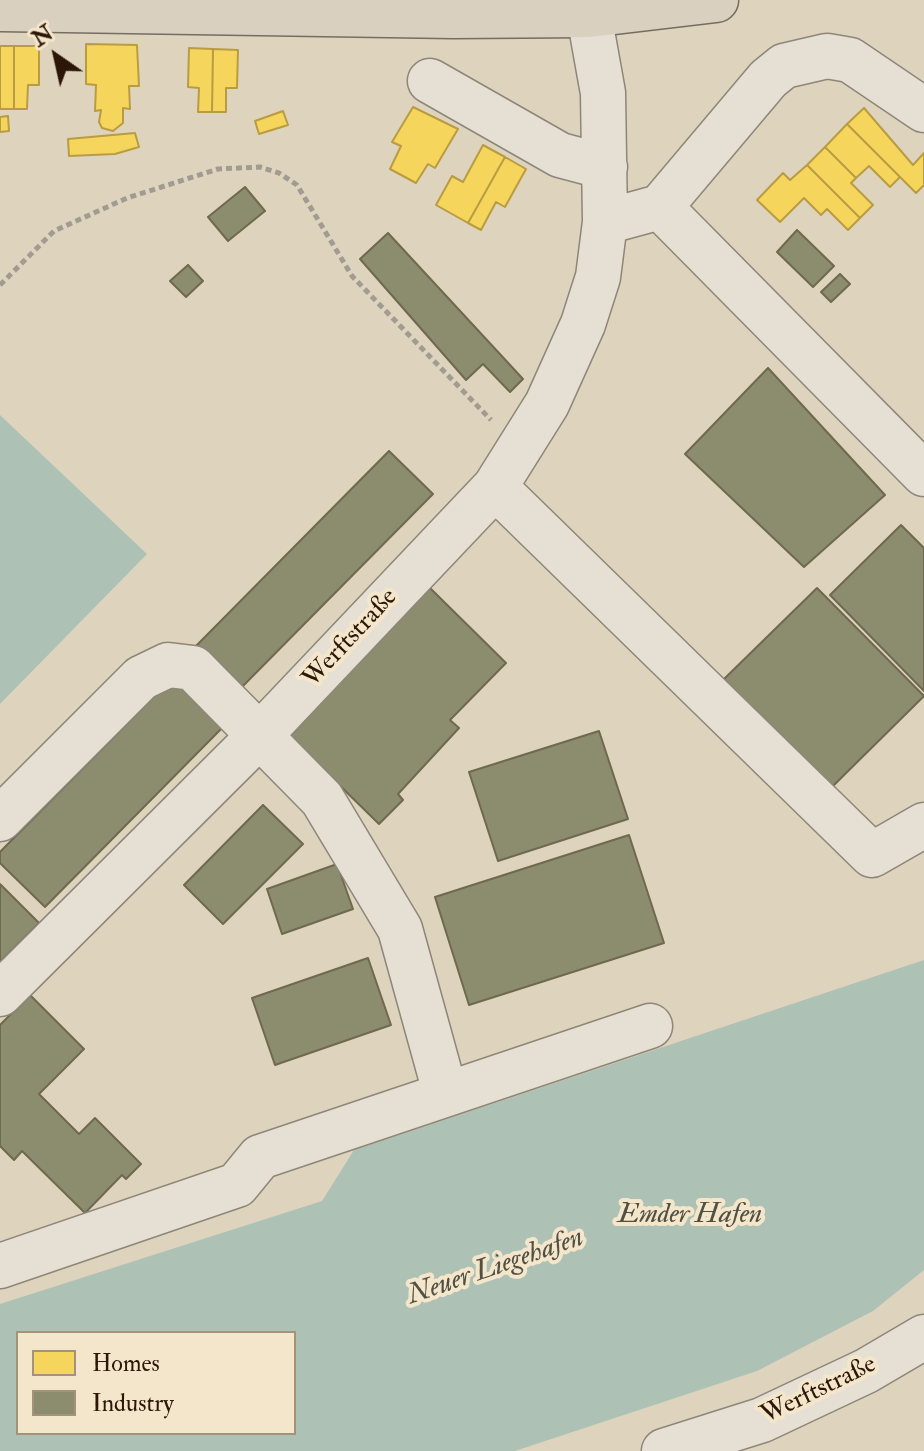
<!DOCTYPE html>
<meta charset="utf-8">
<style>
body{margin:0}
#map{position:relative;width:924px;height:1451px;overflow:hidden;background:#ded4bd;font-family:"IM FELL Double Pica",serif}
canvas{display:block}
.legend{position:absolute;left:16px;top:1331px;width:280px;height:104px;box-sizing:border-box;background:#f3e6cb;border:2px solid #a3937d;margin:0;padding:10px 14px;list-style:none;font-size:24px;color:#2b1607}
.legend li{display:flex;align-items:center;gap:16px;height:40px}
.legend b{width:40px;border:2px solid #a3937d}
.north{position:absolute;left:16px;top:16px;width:80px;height:80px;-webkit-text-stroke:6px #f3e6cb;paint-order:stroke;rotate:326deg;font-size:22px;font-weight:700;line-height:32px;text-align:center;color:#2b1607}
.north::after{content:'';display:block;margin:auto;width:28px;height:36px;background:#2b1607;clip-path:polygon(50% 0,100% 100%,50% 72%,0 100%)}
</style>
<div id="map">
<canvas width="924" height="1451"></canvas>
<ul class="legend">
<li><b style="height:22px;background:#f6d55c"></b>Homes</li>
<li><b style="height:22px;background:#8c8c6e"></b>Industry</li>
</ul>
<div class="north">N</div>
</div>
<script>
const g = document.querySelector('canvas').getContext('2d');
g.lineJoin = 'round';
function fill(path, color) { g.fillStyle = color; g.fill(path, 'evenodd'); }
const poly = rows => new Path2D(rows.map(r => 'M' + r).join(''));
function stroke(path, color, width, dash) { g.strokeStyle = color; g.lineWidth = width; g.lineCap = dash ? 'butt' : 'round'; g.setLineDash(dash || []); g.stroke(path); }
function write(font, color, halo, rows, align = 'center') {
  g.font = font + ' "IM FELL Double Pica",serif'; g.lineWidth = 8; g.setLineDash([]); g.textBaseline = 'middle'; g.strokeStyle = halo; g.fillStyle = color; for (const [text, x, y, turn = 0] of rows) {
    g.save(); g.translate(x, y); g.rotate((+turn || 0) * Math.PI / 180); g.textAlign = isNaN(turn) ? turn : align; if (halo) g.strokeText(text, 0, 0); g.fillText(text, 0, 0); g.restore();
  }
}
const water = poly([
 [0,415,147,554,0,704],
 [924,960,924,1270,873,1311,757,1371,515,1451,0,1451,0,1304,322,1201,354,1150],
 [294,1333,294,1433,18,1433,18,1333]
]);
const homes = poly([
 [86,44,137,45,139,86,129,86,130,109,123,108,123,123,113,131,102,128,99,122,101,110,95,111,96,85,86,84,86,44],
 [0,46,14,46,14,109,0,109,0,46],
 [14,46,39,46,39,85,28,85,27,109,14,109,14,46],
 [189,48,213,49,212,112,198,112,199,88,188,87,189,48],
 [213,49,238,50,237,88,226,88,226,112,212,112,213,49],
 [413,107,458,129,435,168,428,164,416,183,390,169,401,146,392,142,413,107],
 [864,108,913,165,924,153,924,185,916,193,847,124,864,108],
 [283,111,288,125,259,134,255,121,283,111],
 [8,116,9,131,0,132,0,117,8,116],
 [847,124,900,177,890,187,869,166,856,178,825,147,847,124],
 [135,133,139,147,115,154,69,156,68,139,135,133],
 [483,145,505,157,468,223,436,205,452,176,463,182,483,145],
 [825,147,856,178,851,183,873,205,860,218,807,165,825,147],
 [505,157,526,169,505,207,496,202,481,230,468,223,505,157],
 [807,165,860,218,848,230,827,209,821,215,804,198,780,222,757,200,783,173,790,180,807,165]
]);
const industry = poly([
 [245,187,265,211,228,241,208,217,245,187],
 [797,230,834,266,813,287,777,252,797,230],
 [388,233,523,379,510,392,483,364,466,380,360,259,388,233],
 [188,265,203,281,186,297,170,281,188,265],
 [840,274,850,284,831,302,821,292,840,274],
 [768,368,885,495,804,567,685,454,768,368],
 [389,451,433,494,237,692,194,648,389,451],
 [901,525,924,548,924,691,830,595,901,525],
 [429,587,506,663,450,720,459,728,398,794,403,800,379,824,285,732,429,587],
 [817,588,924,696,831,788,723,680,817,588],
 [175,675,225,725,45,907,0,863,0,852,175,675],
 [599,731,628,819,498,861,469,772,599,731],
 [263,805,303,844,223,924,184,885,263,805],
 [629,835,664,943,469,1005,435,897,629,835],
 [337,864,353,909,282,934,267,889,337,864],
 [0,884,39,923,0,962,0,884],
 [368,958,391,1025,275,1065,252,998,368,958],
 [30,995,84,1049,39,1094,79,1134,95,1118,141,1164,126,1179,122,1175,85,1213,22,1151,14,1160,0,1146,0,1025,30,995]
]);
const path = poly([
 [0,285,54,231,127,198,218,169,260,167,279,173,297,185,352,276,491,420]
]);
const minor = poly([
 [430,81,560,155,605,167],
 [660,207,924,474],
 [605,222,660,207,768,79,784,66,827,56,850,60,924,110],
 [495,487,872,855,924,825],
 [0,819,141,678,168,665,193,668,322,799,400,929,445,1092],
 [0,994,258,737,495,487,547,404,583,324,598,277,605,222,603,93,589,15],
 [0,1266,237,1185,260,1157,650,1026],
 [664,1451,762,1420,866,1371,924,1337]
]);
const major = poly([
 [0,9,453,16,589,15,716,0]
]);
const streetNames = [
 ["Werftstraße",351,639,-47],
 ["Werftstraße",819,1391,-26]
];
const waterNames = [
 ["Emder Hafen",690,1216],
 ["Neuer Liegehafen",496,1268,-19]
];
fill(water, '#aec1b5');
fill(homes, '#f6d55c');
stroke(homes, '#b99c42', 2);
fill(industry, '#8c8c6e');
stroke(industry, '#6f694f', 2);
stroke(minor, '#8e8678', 47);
stroke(major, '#756d60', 47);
stroke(path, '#a29b91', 5, [6, 4]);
stroke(minor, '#e5dfd4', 44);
stroke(major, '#d9d0c0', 44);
write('26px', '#2b1607', '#f3e6cb', streetNames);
write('italic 28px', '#524f43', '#f3e6cb', waterNames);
</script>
